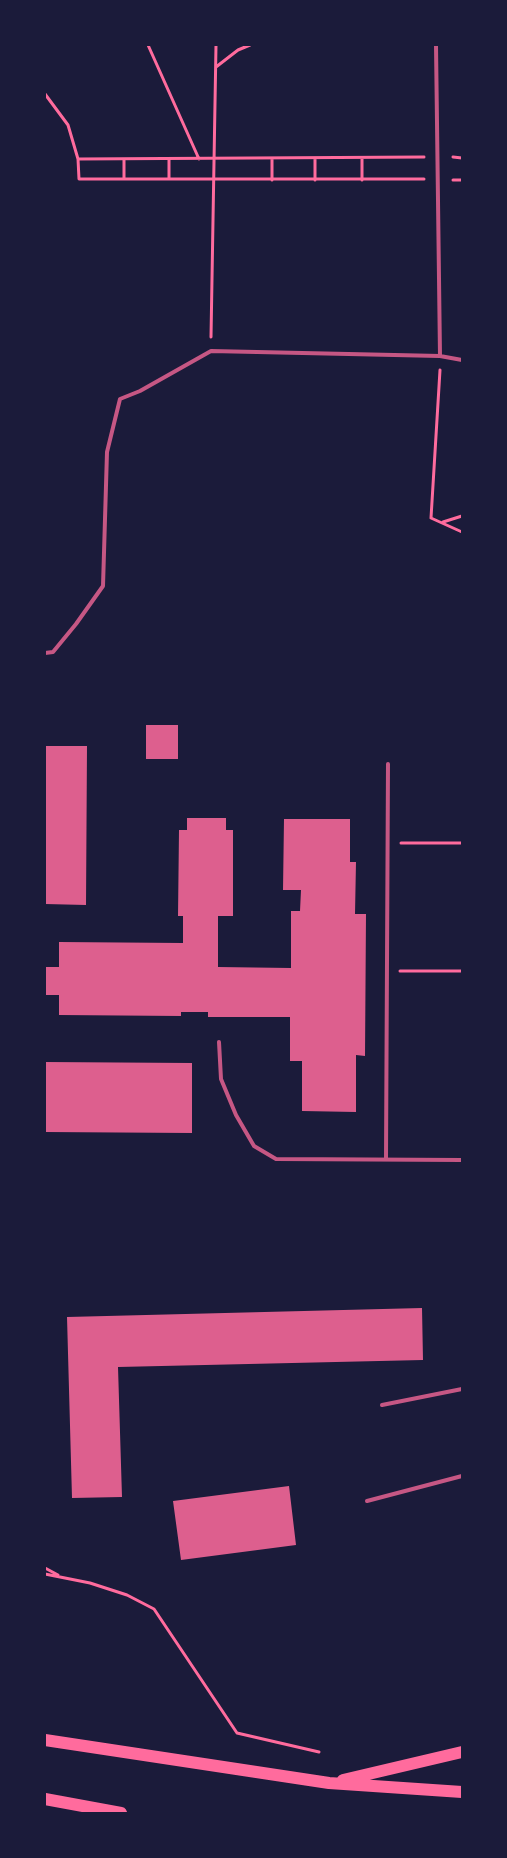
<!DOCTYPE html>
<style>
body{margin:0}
#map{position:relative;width:507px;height:1858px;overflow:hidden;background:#1b1b3a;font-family:Mulish,sans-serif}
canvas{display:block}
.frame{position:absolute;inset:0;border:46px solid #1b1b3a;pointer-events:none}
</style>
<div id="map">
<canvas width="507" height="1858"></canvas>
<div class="frame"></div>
</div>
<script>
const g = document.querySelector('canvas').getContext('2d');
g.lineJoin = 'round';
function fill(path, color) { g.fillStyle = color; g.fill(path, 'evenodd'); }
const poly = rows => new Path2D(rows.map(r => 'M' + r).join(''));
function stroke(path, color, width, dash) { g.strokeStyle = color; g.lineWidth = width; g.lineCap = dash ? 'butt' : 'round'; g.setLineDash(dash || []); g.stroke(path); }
const building = poly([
 [146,725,178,725,178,759,146,759],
 [45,746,87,746,86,905,45,904],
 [187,818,226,818,226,830,233,830,233,916,218,916,218,967,291,968,291,911,300,911,301,890,283,890,284,819,350,819,350,862,356,862,355,914,366,914,365,1056,356,1055,356,1112,302,1111,302,1061,290,1061,290,1017,208,1017,208,1012,181,1012,181,1016,59,1015,59,995,45,995,45,967,59,967,59,942,183,943,183,916,178,916,179,830,187,830],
 [45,1062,192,1063,192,1133,45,1132],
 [422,1308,423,1360,118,1367,122,1497,72,1498,67,1317],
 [289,1486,296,1545,181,1560,173,1501]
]);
const path = poly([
 [148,45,199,159],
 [216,67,238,50,250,45],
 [45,94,68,125,78,159],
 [424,157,78,159,79,179,424,179],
 [453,157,462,158],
 [124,159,124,179],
 [169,159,169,179],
 [272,159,272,180],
 [315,159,315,180],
 [362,159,362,180],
 [453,180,462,180],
 [211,337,216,45],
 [440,370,431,518,462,532],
 [443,522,462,516],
 [401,843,462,843],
 [400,971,462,971],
 [45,1568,58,1575],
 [45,1574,90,1583,127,1595,154,1609,237,1733,319,1752]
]);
const service = poly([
 [436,45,440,356],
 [45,653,53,652,76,624,103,586,107,452,120,399,140,391,211,351,440,356,462,360],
 [219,1042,221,1079,236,1115,254,1146,276,1159,462,1160],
 [386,1158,388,764],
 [382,1405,462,1389],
 [367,1501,462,1476]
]);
const primary = poly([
 [45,1740,329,1783,462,1792],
 [343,1780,462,1752],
 [45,1799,121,1813]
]);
fill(building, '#dd5f8e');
stroke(path, '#ff6b9d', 3);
stroke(service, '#c65784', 4);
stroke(primary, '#ff6b9d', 12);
</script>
